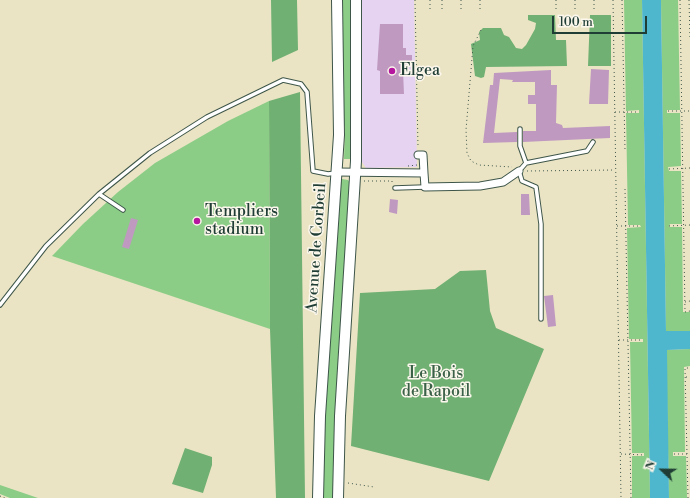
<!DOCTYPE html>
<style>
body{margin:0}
#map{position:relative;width:690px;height:498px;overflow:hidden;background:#ebe4c4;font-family:"Libre Bodoni",serif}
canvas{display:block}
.north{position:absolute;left:642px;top:450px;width:40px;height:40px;-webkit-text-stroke:3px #fbf7ec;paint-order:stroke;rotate:292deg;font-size:11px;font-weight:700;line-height:16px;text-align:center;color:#1f3d34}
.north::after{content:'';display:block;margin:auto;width:14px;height:18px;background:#1f3d34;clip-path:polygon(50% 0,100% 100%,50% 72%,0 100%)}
.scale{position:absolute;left:552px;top:16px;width:95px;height:18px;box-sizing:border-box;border:2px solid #1f3d34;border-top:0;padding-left:5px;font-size:12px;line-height:14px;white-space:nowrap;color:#1f3d34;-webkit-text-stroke:3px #fbf7ec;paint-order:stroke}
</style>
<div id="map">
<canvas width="690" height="498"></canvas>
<div class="north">N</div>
<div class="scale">100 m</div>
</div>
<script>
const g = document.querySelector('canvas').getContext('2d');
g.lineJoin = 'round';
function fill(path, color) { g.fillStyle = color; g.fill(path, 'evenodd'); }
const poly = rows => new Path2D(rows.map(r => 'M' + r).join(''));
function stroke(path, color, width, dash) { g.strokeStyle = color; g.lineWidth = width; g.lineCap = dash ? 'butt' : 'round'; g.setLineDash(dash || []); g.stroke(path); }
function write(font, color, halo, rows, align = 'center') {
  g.font = font + ' "Libre Bodoni",serif'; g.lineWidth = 3; g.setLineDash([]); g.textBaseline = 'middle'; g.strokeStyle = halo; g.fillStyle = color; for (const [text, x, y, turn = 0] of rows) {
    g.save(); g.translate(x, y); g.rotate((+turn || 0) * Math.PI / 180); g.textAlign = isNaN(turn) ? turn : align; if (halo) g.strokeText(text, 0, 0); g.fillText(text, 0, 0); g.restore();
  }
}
const built = poly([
 [359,0,414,0,417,167,366,168,360,159]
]);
const green = poly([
 [340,0,354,0,355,159,344,159,345,128,342,117],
 [624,0,642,0,650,498,632,498,632,456,644,456,644,453,632,453,630,342,643,342,643,339,629,339,627,228,641,227,640,225,628,225,626,113,639,113,639,110,626,111],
 [661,0,678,0,680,110,667,110,667,113,680,113,681,166,668,167,669,171,681,171,682,224,670,224,669,227,682,227,683,312,690,312,690,331,666,331],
 [269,101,270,329,52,256,83,224,118,192,155,163,228,121],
 [342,179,348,180,350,183,335,498,322,498,322,448,340,181],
 [690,349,690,366,684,367,685,452,673,452,673,456,686,456,687,498,669,498,666,350],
 [0,485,38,498,10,498,0,494]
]);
const forest = poly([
 [271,0,297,0,298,50,272,62],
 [528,15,555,15,556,40,566,40,567,66,486,67,484,77,481,78,475,76,471,44,480,40,479,32,483,28,501,28,504,35,509,37,516,48,522,49,526,45,535,29,536,23,528,20],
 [590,15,611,15,611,66,588,66],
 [300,92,305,498,276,498,270,329,269,101],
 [486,270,490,311,496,328,544,349,489,481,351,446,360,293,435,289,460,271],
 [185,448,212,457,212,465,203,493,172,484]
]);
const water = poly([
 [642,0,661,0,666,331,690,331,690,349,667,350,669,498,650,498]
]);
const building = poly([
 [380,24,403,24,403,48,406,48,406,55,412,55,412,63,406,63,406,70,403,71,404,94,380,94,380,71,377,70],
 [591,69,609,70,608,104,589,104],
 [551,70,551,85,557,85,556,123,562,125,563,128,610,126,610,138,523,142,523,131,536,131,536,104,528,104,528,95,535,95,535,82,512,82,513,80,500,79,494,133,517,132,517,142,483,143,490,85,493,85,494,73],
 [521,194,529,194,530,215,521,215],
 [390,199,398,200,397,214,389,212],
 [131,218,138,220,129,249,122,247],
 [553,295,556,326,548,327,544,296]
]);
const path = poly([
 [415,0,418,147],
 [430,0,430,11],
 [442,0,442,11],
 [461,0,461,11],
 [480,0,480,11],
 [556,0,556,9],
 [613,0,621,498],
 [622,0,625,151],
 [680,0,685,312,690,311],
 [689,0,690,39],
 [575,9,575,0],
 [594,9,594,0],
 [481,30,473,46,466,130,467,153,471,161,479,165,512,167],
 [668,111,690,111],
 [615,112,638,112],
 [408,166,417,165],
 [669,169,690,168],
 [527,171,615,170],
 [364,181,392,181,392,183],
 [625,189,631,498],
 [617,226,640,226],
 [669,226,690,225],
 [685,302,690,301],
 [619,340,642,340],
 [686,377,690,377],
 [621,454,644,455],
 [674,454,690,454],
 [348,483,374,487],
 [0,496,5,498],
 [688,498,685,368,690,368]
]);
const lane = poly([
 [520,129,520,146,526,163],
 [395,188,425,187],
 [123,210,99,194,150,153,207,117,283,80,301,84,307,92,313,171,328,174,336,173],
 [0,305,46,246,99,194],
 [541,319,541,224,536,187,522,181,519,171,526,163,587,151,593,142]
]);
const street = poly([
 [418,155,423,155,424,173],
 [337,172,424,173,425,187,480,186,503,182,519,171]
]);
const secondary = poly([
 [318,498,320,416,339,135,337,0],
 [338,498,340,416,356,161,356,0]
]);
const markers = [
 [392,71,4,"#b5179e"],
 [197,221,4,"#b5179e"]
];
const poiNames = [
 ["Elgea",400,71],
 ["Templiers",205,212],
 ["stadium",205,230]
];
const streetNames = [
 ["Avenue de Corbeil",317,248,-86]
];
const parkNames = [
 ["Le Bois",436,374],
 ["de Rapoil",436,392]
];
fill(built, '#e5d3f1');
fill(green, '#8bcd86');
fill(forest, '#70b073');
fill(water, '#4fb7cd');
fill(building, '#bf99c0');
stroke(lane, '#3e564a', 5.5);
stroke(street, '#3e564a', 9);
stroke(secondary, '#3e564a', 12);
stroke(path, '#3e564a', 1, [1, 3]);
stroke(lane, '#fff', 3.5);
stroke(street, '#fff', 7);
stroke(secondary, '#fff', 10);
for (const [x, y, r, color] of markers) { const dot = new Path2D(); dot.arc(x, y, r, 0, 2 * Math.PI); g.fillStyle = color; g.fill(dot); stroke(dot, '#fbf7ec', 1.5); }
write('16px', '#1f3d34', '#fbf7ec', poiNames, 'left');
write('16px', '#1f3d34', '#fbf7ec', streetNames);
write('16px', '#3a6148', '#fbf7ec', parkNames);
</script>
